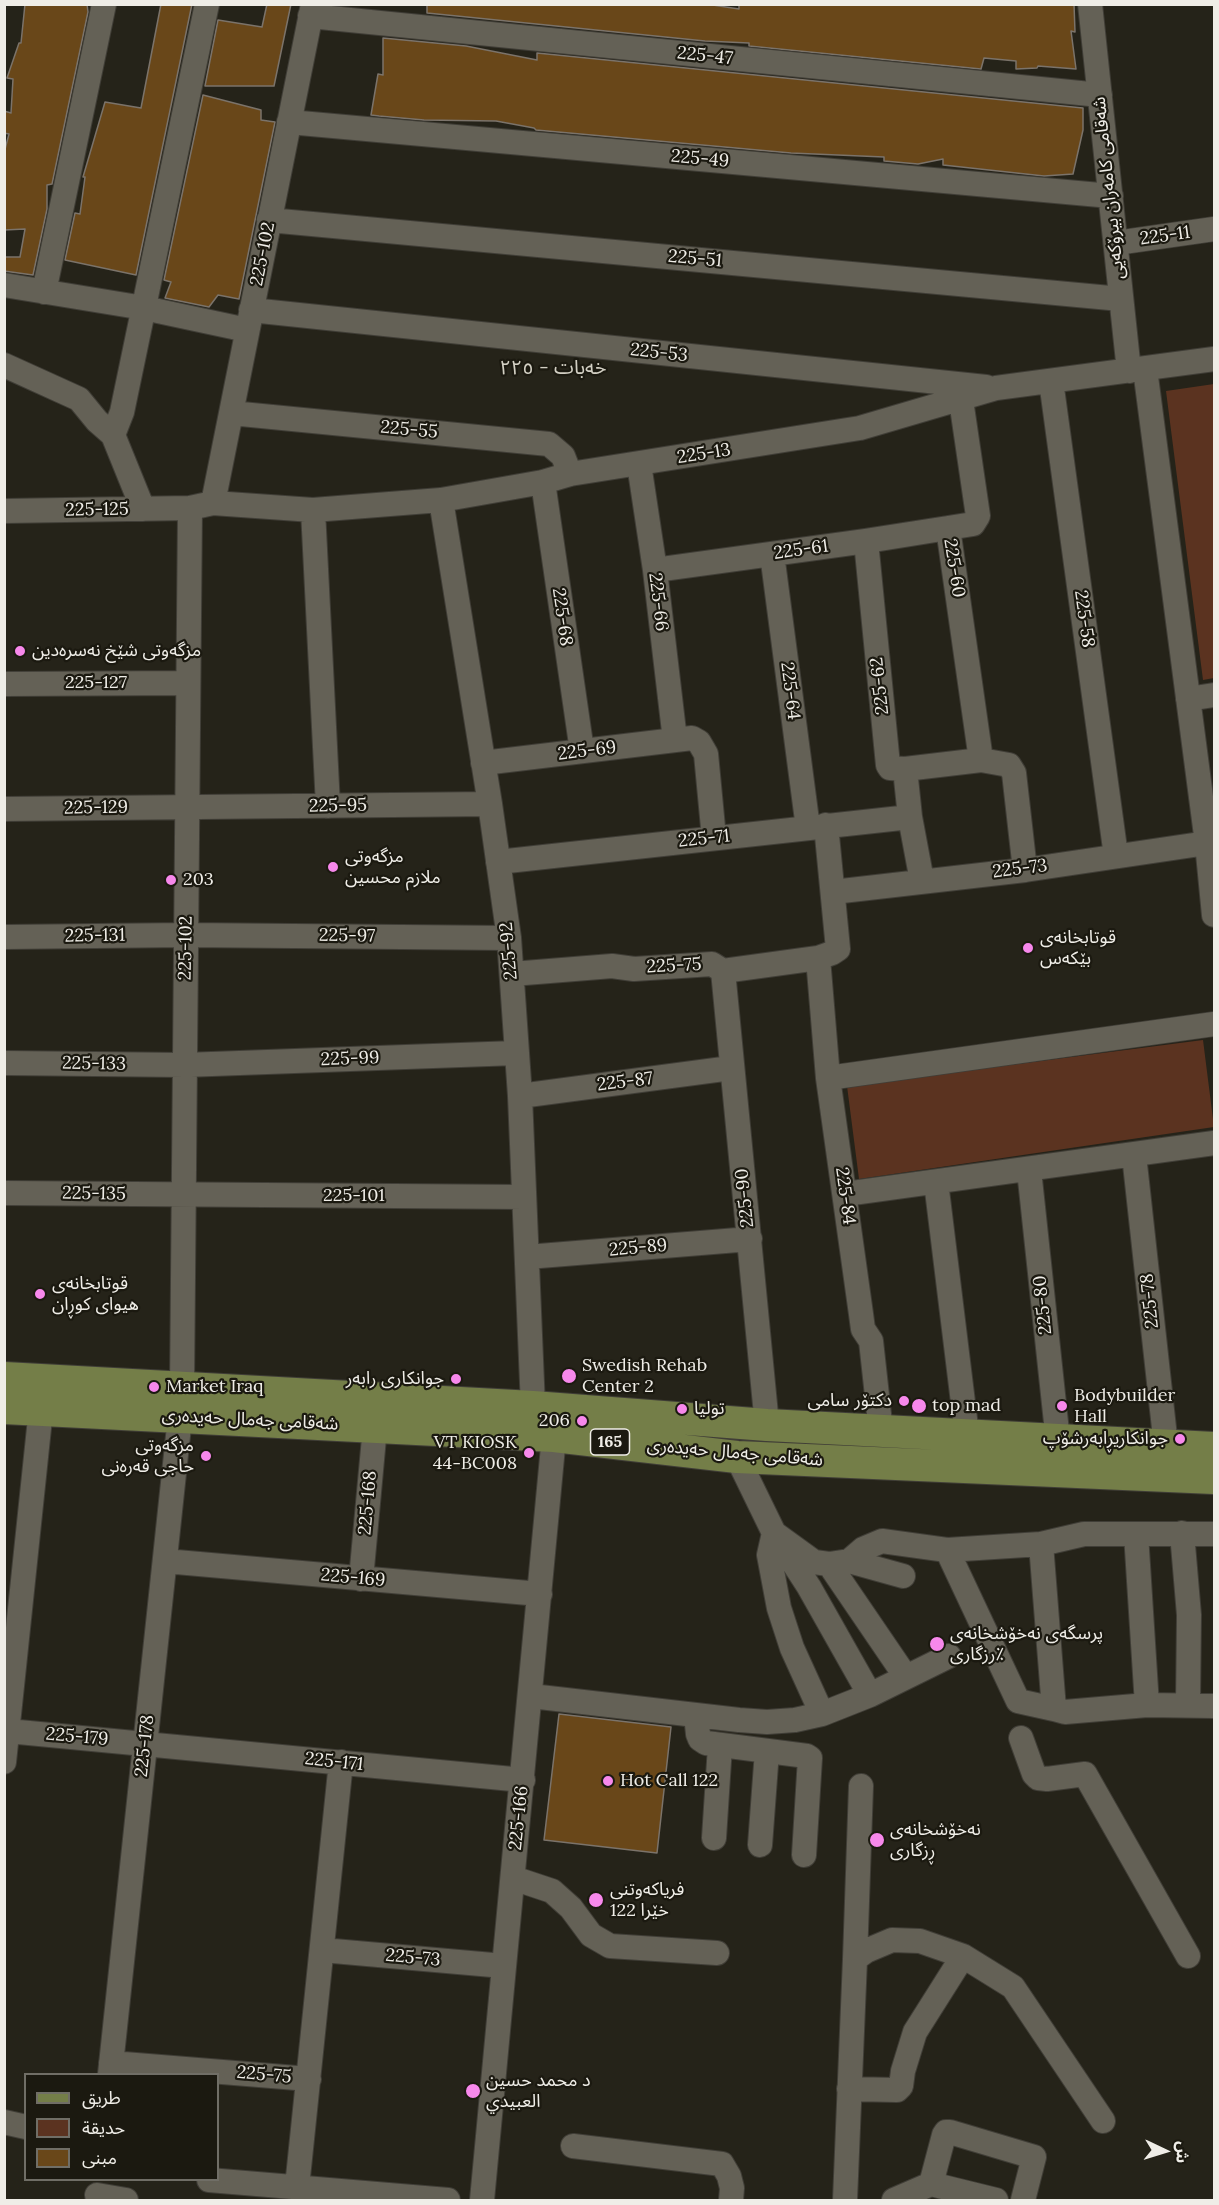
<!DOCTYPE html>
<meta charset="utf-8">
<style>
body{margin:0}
#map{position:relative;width:1219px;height:2205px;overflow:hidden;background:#252319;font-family:Lora,"Noto Sans Arabic",serif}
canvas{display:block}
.frame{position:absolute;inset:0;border:6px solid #efede7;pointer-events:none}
.legend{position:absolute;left:24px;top:2073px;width:195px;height:108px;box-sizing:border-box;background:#1b1910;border:2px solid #706e66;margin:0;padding:8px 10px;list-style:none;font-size:18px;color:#efede7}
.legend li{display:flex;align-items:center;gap:12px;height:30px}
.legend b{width:30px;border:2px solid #706e66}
.north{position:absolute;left:1135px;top:2121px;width:60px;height:60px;-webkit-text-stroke:4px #1b1910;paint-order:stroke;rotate:94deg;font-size:16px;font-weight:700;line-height:24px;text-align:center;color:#efede7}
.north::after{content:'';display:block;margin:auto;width:21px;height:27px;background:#efede7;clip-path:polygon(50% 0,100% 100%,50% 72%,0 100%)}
</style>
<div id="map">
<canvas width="1219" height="2205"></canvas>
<div class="frame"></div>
<ul class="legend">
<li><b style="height:8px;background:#747e48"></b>طريق</li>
<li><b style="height:16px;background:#5b3320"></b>حديقة</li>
<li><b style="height:16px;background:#694719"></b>مبنى</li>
</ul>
<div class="north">ش</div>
</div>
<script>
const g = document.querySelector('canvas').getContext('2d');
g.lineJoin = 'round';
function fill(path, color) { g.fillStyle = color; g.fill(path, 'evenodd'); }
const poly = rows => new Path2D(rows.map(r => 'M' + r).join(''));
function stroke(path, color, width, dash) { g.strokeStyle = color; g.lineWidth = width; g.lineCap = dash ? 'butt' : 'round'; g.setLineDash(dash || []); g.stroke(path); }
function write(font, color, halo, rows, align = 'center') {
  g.font = font + ' Lora,"Noto Sans Arabic",serif'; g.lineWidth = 4.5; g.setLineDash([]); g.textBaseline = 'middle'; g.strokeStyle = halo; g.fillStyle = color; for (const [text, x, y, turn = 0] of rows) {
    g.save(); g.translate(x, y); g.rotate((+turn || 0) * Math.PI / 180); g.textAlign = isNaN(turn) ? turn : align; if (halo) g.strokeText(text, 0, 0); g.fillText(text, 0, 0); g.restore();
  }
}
const green = poly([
 [1214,384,1214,678,1203,680,1166,391],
 [1203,1040,1214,1127,859,1179,847,1086]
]);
const building = poly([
 [25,4,87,4,88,12,52,184,47,185,47,209,33,275,4,271,5,257,20,257,25,229,4,230,4,153,9,134,4,133,4,111,11,113,13,79,7,78,19,43,21,43,25,4],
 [161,4,192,4,136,275,65,260,75,213,80,214,85,177,83,177,105,102,141,108,161,4],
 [267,4,291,4,274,86,205,86,218,20,262,27,267,4],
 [427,4,706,4,739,9,739,4,1074,4,1075,32,1071,31,1076,69,1038,66,1037,68,1016,69,1016,61,984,58,981,69,749,46,749,43,705,41,427,13,427,4],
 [383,38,466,46,537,60,537,53,1083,108,1083,130,1073,174,1044,176,943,165,943,159,918,164,884,161,884,157,791,153,536,130,534,128,496,121,424,120,379,116,371,115,378,74,383,75,383,38],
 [203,95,261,110,261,120,275,122,239,299,218,295,209,307,165,298,171,282,164,280,203,95],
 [559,1714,671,1727,657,1853,544,1840,559,1714]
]);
const minor = poly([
 [1090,4,1129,371],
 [310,16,1100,95],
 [289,122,1111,196],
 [269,220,1121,299],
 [1116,243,1214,229],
 [4,285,144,308,247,330],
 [44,292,104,4],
 [251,310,986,387],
 [4,365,79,399,97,421,113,435,143,509],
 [1145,369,1207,843,1214,915],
 [1051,381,1116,856],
 [961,400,978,516,973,524,948,528,981,760],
 [231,413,549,444,563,456,570,474],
 [113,435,122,412,207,4],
 [639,464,655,570,675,740],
 [543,482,582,751],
 [441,500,490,804,509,938,520,1096,533,1407],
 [213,503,313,4],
 [313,510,328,806],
 [4,511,190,508,213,503,313,510,441,500,543,482,570,474,860,428,996,388,1214,359],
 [866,541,888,765,890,768,905,769,910,817,922,881],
 [772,554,808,828],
 [655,570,866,541,948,528],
 [4,684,188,683],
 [1188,699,1214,695],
 [483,763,692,738,699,742,706,754,714,838],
 [905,769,981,760,1009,765,1014,773,1025,870],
 [4,809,490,804],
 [498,862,910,817],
 [833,892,1025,870,1207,843],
 [4,937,186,935,509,938],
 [818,958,828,1078,861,1314,863,1329,871,1341,881,1432],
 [723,971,767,1425],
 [512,974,612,966,634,969,712,964,723,971,818,958,832,953,838,949,826,825],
 [4,1063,184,1065,516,1053],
 [828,1078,1214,1024],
 [520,1096,731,1068],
 [1134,1155,1166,1446],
 [1029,1170,1058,1441],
 [936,1182,967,1435],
 [4,1193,524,1197],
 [845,1194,1214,1143],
 [527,1257,750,1239],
 [182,1388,190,508],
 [737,1457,774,1533,809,1587,870,1695],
 [1182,1533,1189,1615,1188,1705],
 [1136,1534,1147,1705],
 [1041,1544,1054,1709,1065,1712,1147,1705,1214,1706],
 [947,1550,1018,1701,1054,1709],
 [165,1561,540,1594],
 [849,1561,903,1576],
 [829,1564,906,1677],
 [361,1579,375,1427],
 [531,1696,739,1720,767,1722,795,1720,822,1714,870,1695,949,1656],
 [822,1714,792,1648,779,1608,769,1555,774,1533,814,1562,829,1564,849,1561,863,1549,882,1541,947,1550,1041,1544,1084,1534,1214,1534],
 [696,1715,698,1734,700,1739,706,1743,807,1756,810,1758,804,1855],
 [8,1731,523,1780],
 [1021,1738,1034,1774,1038,1778,1047,1779,1085,1774,1188,1956],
 [4,1762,41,1409],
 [714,1838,720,1746],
 [760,1845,767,1751],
 [513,1878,552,1891,571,1908,591,1935,610,1946,717,1953],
 [322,1950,504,1966],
 [855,1959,861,1786],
 [111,2063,309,2079],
 [110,2074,180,1417],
 [849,2089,897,2090,901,2086,903,2071,915,2032,963,1956],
 [4,2122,26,2127],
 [573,2146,722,2164,729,2176,732,2188,731,2200],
 [209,2180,448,2200],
 [931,2184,944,2135,946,2132,950,2132,1034,2157,1023,2200],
 [297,2187,341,1762],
 [97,2195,126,2200],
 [482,2200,554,1436],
 [845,2200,855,1959,866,1951,892,1940,920,1941,963,1956,1013,1987,1103,2121],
 [894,2200,931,2184,996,2200]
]);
const major = poly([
 [4,1378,533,1407,767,1425,1214,1448],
 [4,1408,554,1436,737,1457,1214,1478]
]);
const markers = [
 [20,651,6,"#f788eb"],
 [333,867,6,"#f788eb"],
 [171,880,6,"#f788eb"],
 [1028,948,6,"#f788eb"],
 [40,1294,6,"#f788eb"],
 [569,1376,8,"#f788eb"],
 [456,1379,6,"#f788eb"],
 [154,1387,6,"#f788eb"],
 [904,1401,6,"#f788eb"],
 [919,1406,8,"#f788eb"],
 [1062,1406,6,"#f788eb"],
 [682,1409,6,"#f788eb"],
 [582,1421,6,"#f788eb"],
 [1180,1439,6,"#f788eb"],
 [529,1453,6,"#f788eb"],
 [206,1456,6,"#f788eb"],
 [937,1644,8,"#f788eb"],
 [608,1781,6,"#f788eb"],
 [877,1840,8,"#f788eb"],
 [596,1900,8,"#f788eb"],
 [473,2091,8,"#f788eb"]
];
const shields = [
 [610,1442,39]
];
const shieldNames = [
 ["165",610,1442]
];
const streetNames = [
 ["225-47",705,56,6],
 ["225-49",700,159,5],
 ["شه‌قامی كامەران بیرۆكەیی",1109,188,-96],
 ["225-11",1165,236,-8],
 ["225-102",263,254,-79],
 ["225-51",695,259,5],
 ["225-53",659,353,6],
 ["225-55",409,430,5],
 ["225-13",704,454,-9],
 ["225-125",97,510,-1],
 ["225-61",801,550,-8],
 ["225-60",954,568,81],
 ["225-66",658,602,83],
 ["225-68",562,617,82],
 ["225-58",1084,619,82],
 ["225-127",96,683],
 ["225-62",880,686,-96],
 ["225-64",790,691,83],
 ["225-69",587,751,-7],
 ["225-95",338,806,-1],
 ["225-129",96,808,-1],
 ["225-71",704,839,-6],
 ["225-73",1020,869,-7],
 ["225-131",95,936,-1],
 ["225-97",347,936,1],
 ["225-102",186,948,-89],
 ["225-92",509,951,-95],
 ["225-75",674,966,-3],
 ["225-99",350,1059,-2],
 ["225-133",94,1064,1],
 ["225-87",625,1082,-7],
 ["225-135",94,1194,1],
 ["225-101",354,1196],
 ["225-84",845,1196,82],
 ["225-90",745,1198,-96],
 ["225-89",638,1248,-5],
 ["225-78",1150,1301,-96],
 ["225-80",1043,1305,-96],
 ["شەقامی جەمال حەیدەری",250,1420,3],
 ["شەقامی جەمال حەیدەری",735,1453,5],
 ["225-168",368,1503,-85],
 ["225-169",353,1578,5],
 ["225-179",77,1737,5],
 ["225-178",145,1746,-84],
 ["225-171",334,1762,6],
 ["225-166",519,1818,-84],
 ["225-73",413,1958,5],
 ["225-75",264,2075,5]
];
const poiNames = [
 ["مزگه‌وتی شێخ نه‌سرەدین",32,651],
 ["مزگه‌وتی",345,857],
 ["ملازم محسین",345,878],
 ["203",183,880],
 ["قوتابخانەی",1040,938],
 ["بێكه‌س",1040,959],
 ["قوتابخانەی",52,1284],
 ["هیوای کوڕان",52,1305],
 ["Swedish Rehab",582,1366],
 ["Center 2",582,1387],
 ["جوانکاری رابەر",444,1379,"right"],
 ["Market Iraq",166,1387],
 ["Bodybuilder",1074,1396],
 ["Hall",1074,1417],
 ["دكتۆر سامی",892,1401,"right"],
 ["top mad",932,1406],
 ["تولیا",694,1409],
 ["206",570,1421,"right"],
 ["جوانكاریڕابەرشۆپ",1168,1439,"right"],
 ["VT KIOSK",517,1443,"right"],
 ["44-BC008",517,1464,"right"],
 ["مزگەوتی",194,1446,"right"],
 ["حاجی قەرەنی",194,1467,"right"],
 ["پرسگەی نەخۆشخانەی",950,1634],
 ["رزگاری٪",950,1655],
 ["Hot Call 122",620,1781],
 ["نەخۆشخانەی",890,1830],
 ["ڕزگاری",890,1851],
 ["فریاکەوتنی",610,1890],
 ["خێرا 122",610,1911],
 ["د محمد حسين",486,2081],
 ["العبيدي",486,2102]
];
const neighbourhoodNames = [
 ["خەبات - ٢٢٥",553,368]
];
fill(green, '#5b3320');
fill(building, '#694719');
stroke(building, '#7b736a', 1.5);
stroke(minor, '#403e37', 26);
stroke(major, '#403e37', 34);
stroke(minor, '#646156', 24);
stroke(major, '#747e48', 32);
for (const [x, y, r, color] of markers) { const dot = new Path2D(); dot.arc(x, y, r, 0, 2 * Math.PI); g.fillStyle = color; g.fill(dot); stroke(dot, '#1b1910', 2); }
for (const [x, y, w] of shields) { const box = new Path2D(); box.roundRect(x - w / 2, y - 13, w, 26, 4.5); g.fillStyle = '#1b1910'; g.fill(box); stroke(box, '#efede7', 1.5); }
write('bold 16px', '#efede7', null, shieldNames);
write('18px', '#efede7', '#1b1910', streetNames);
write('18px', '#efede7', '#1b1910', poiNames, 'left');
write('20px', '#d2cfc3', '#1b1910', neighbourhoodNames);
</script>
